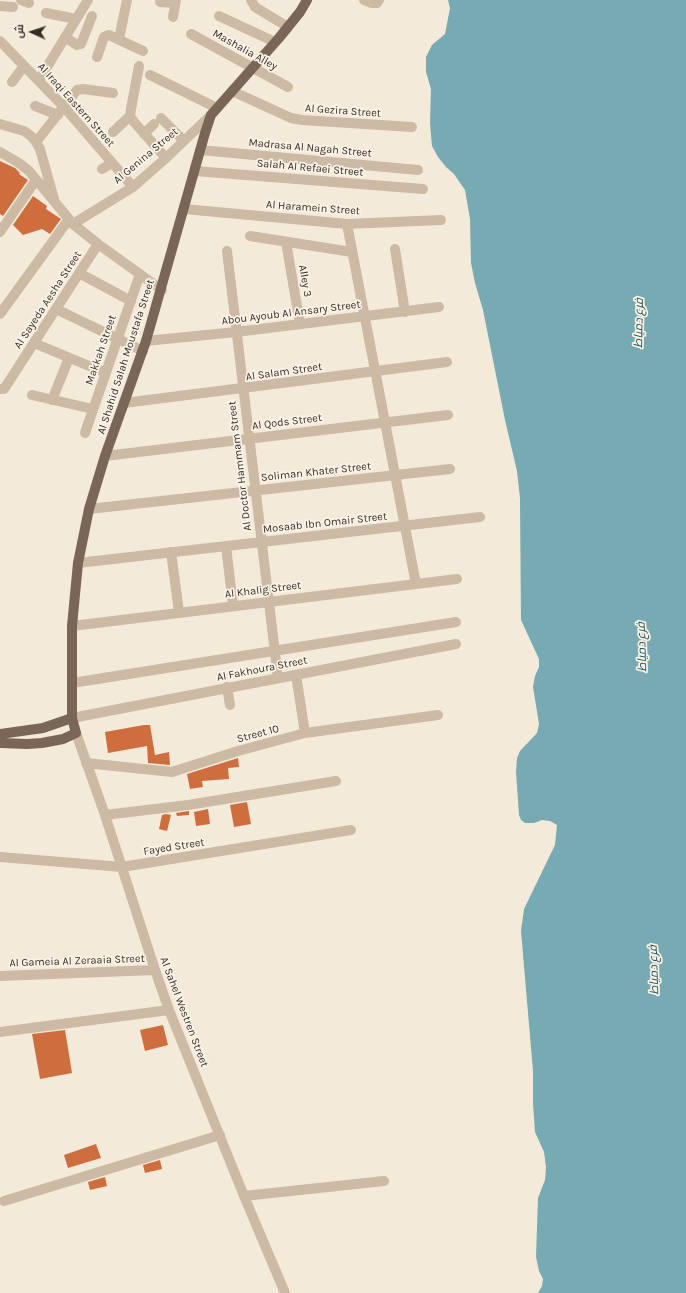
<!DOCTYPE html>
<meta charset="utf-8">
<style>
body{margin:0}
#map{position:relative;width:686px;height:1293px;overflow:hidden;background:#f3eada;font-family:Karla,Cairo,sans-serif}
canvas{display:block}
.north{position:absolute;left:12px;top:12px;width:40px;height:40px;-webkit-text-stroke:3px #fbf3e6;paint-order:stroke;rotate:273deg;font-size:11px;font-weight:700;line-height:16px;text-align:center;color:#372d27}
.north::after{content:'';display:block;margin:auto;width:14px;height:18px;background:#372d27;clip-path:polygon(50% 0,100% 100%,50% 72%,0 100%)}
</style>
<div id="map">
<canvas width="686" height="1293"></canvas>
<div class="north">ش</div>
</div>
<script>
const context = document.querySelector('canvas').getContext('2d');
context.lineJoin = 'round';
function fillPath(path, color) {
  context.fillStyle = color;
  context.fill(path, 'evenodd');
}
function toPath(rows) {
  const path = new Path2D();
  for (const r of rows) {
    path.moveTo(r[0], r[1]);
    for (let i = 2; i < r.length; i += 2) path.lineTo(r[i], r[i + 1]);
  }
  return path;
}
function stroke(path, color, width, dash) {
  context.strokeStyle = color;
  context.lineWidth = width;
  context.lineCap = dash ? 'butt' : 'round';
  context.setLineDash(dash || []);
  context.stroke(path);
}
function label(font, color, halo, rows, align = 'center') {
  context.font = font + ' Karla,Cairo,sans-serif';
  context.lineWidth = 3.5;
  context.setLineDash([]);
  context.textBaseline = 'middle';
  context.strokeStyle = halo;
  context.fillStyle = color;
  for (const [text, x, y, turn = 0] of rows) {
    context.save();
    context.translate(x, y);
    context.rotate((+turn || 0) * Math.PI / 180);
    context.textAlign = isNaN(turn) ? turn : align;
    if (halo) context.strokeText(text, 0, 0);
    context.fillText(text, 0, 0);
    context.restore();
  }
}
const water = toPath([
 [448,0,686,0,686,1293,538,1293,542,1286,543,1279,539,1271,536,1257,538,1198,545,1180,546,1167,544,1152,535,1132,533,1104,533,1071,521,931,524,909,555,845,557,825,550,821,542,820,534,823,525,823,521,820,519,815,516,772,517,758,520,751,537,733,539,724,533,687,535,676,539,667,539,659,521,620,520,498,517,471,505,420,483,310,475,283,471,263,470,219,465,190,454,174,446,167,438,157,432,146,430,123,431,89,426,72,426,57,432,45,445,34,450,8]
]);
const building = toPath([
 [0,161,15,168,20,173,19,174,28,180,3,216,0,214],
 [33,196,47,206,46,209,61,219,50,234,42,229,23,235,13,225],
 [144,725,150,725,155,755,169,752,170,765,148,763,147,746,108,753,105,732],
 [238,758,239,767,228,768,229,779,202,781,203,787,190,789,187,774],
 [247,802,251,824,234,827,230,805],
 [208,809,210,824,196,826,194,812],
 [189,811,189,815,177,816,176,813],
 [166,814,171,815,167,831,159,829,162,815],
 [163,1025,168,1045,145,1051,140,1030],
 [65,1030,72,1073,40,1079,32,1034],
 [96,1144,101,1158,68,1168,64,1155],
 [160,1160,162,1169,145,1173,143,1165],
 [105,1177,107,1186,90,1190,88,1182]
]);
const minor = toPath([
 [21,0,29,3],
 [251,0,255,7,288,27],
 [364,0,372,3,377,3,379,0],
 [160,2,175,3],
 [0,6,13,7],
 [46,13,76,19],
 [219,16,275,42],
 [173,17,176,0],
 [191,34,288,87],
 [65,37,77,45,81,44,92,16],
 [119,39,127,0],
 [0,41,64,107,133,187],
 [97,57,104,37,109,35,143,51],
 [139,66,131,109,130,116,134,122,166,158],
 [150,75,217,108],
 [39,80,88,0],
 [12,82,24,66],
 [232,91,291,118,302,120,412,127],
 [35,106,58,115],
 [161,118,184,141],
 [0,124,24,131,31,136,36,142,40,149,54,199],
 [113,132,130,116],
 [144,134,154,124],
 [36,142,77,90,83,89,113,93],
 [200,150,418,170],
 [0,152,19,163,29,171,73,224,98,244,162,290],
 [102,169,112,163],
 [195,171,423,189],
 [184,209,347,224,441,220],
 [73,224,133,187,166,158,211,115],
 [347,224,416,584],
 [0,232,36,180],
 [250,236,352,252],
 [286,242,300,324],
 [395,249,405,312],
 [227,251,278,678],
 [79,273,131,301],
 [56,309,143,351],
 [0,314,69,219],
 [146,341,236,332,439,307],
 [34,343,106,373],
 [0,389,4,389,98,244],
 [32,395,93,409],
 [52,400,69,358],
 [124,403,447,362],
 [85,433,140,274],
 [105,456,448,415],
 [89,509,450,469],
 [226,546,233,605],
 [171,552,179,612],
 [78,563,480,517],
 [72,626,457,579],
 [296,675,305,733],
 [72,683,456,622],
 [227,687,230,705],
 [72,718,456,644],
 [76,733,105,815,155,970,169,1010,244,1196,285,1293],
 [86,763,172,772,238,751,305,733,438,715],
 [105,815,188,805,336,781],
 [0,857,122,867,351,830],
 [0,976,155,970],
 [0,1032,169,1010],
 [244,1196,384,1181],
 [4,1201,220,1135]
]);
const major = toPath([
 [0,734,43,728,72,718],
 [0,743,27,744,42,743,63,739,76,733,72,718,72,626,78,563,89,509,105,456,146,341,205,133,211,115,279,38,300,12,307,0]
]);
const streetNames = [
 ["Mashalia Alley",245,50,29],
 ["Al Iraqi Eastern Street",76,105,48],
 ["Al Gezira Street",343,111,4],
 ["Madrasa Al Nagah Street",310,148,5],
 ["Al Genina Street",146,156,-40],
 ["Salah Al Refaei Street",310,168,5],
 ["Al Haramein Street",313,208,4],
 ["Alley 3",305,281,80],
 ["Al Sayeda Aesha Street",48,300,-57],
 ["Abou Ayoub Al Ansary Street",291,313,-7],
 ["Makkah Street",101,350,-71],
 ["Al Shahid Salah Moustafa Street",126,357,-72],
 ["Al Salam Street",284,372,-8],
 ["Al Qods Street",287,422,-7],
 ["Al Doctor Hammam Street",240,466,-97],
 ["Soliman Khater Street",316,472,-6],
 ["Mosaab Ibn Omair Street",325,523,-6],
 ["Al Khalig Street",263,590,-7],
 ["Al Fakhoura Street",262,669,-11],
 ["Street 10",258,734,-15],
 ["Fayed Street",174,847,-9],
 ["Al Gameia Al Zeraaia Street",77,961,-2],
 ["Al Sahel Westren Street",184,1012,69]
];
const waterNames = [
 ["فرع دمياط",639,323,-89],
 ["فرع دمياط",642,647,-92],
 ["فرع دمياط",654,970,-92]
];
fillPath(water, '#77aab2');
fillPath(building, '#ce6d3d');
stroke(minor, '#ccbaa5', 10);
stroke(major, '#7a6657', 10);
label('11px', '#372d27', '#fbf3e6', streetNames);
label('italic 12px', '#19515c', '#fbf3e6', waterNames);
</script>
